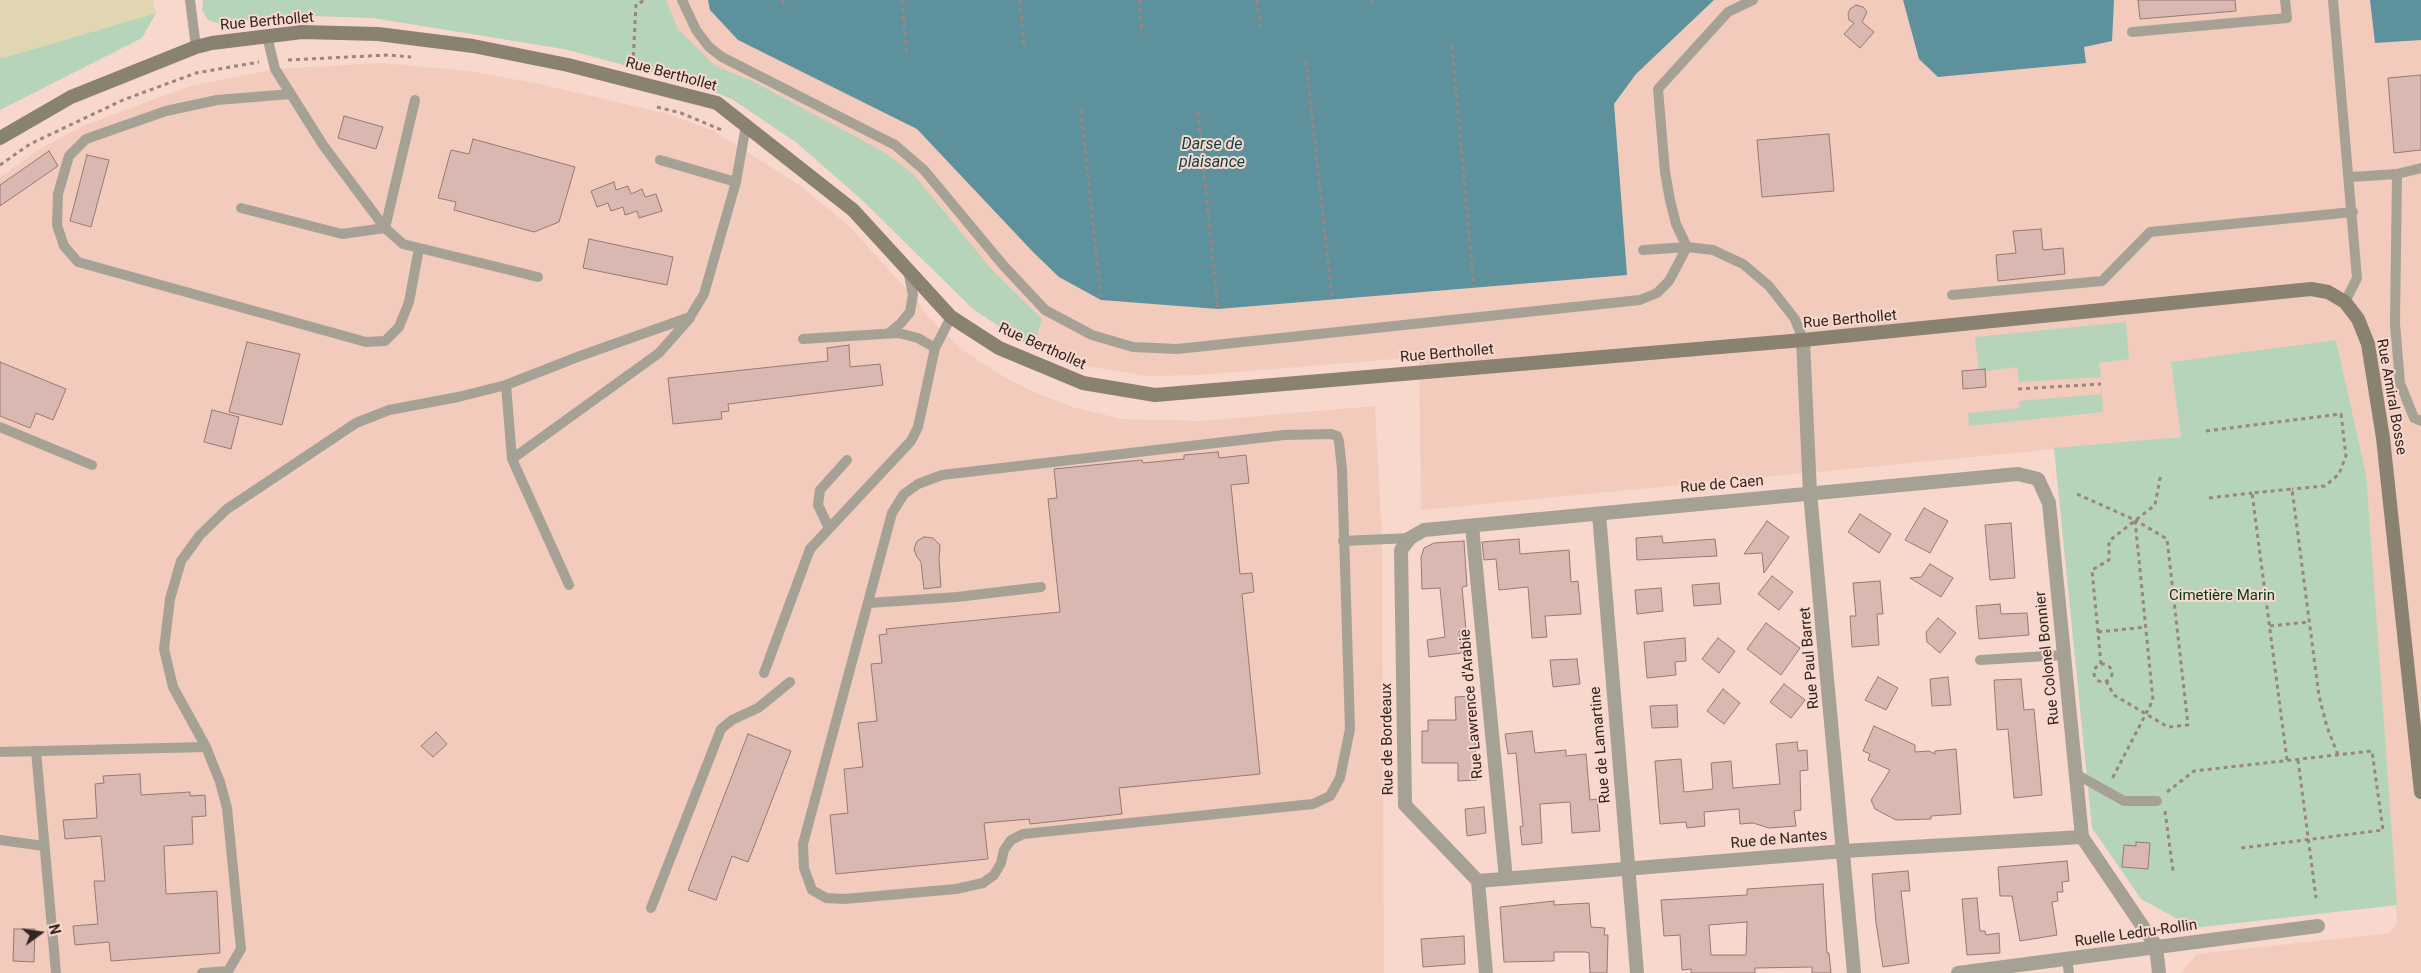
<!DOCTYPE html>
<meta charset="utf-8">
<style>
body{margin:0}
#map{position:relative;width:2421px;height:973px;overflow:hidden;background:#f8d8cd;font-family:Roboto,sans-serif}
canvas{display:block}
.north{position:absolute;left:15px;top:908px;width:50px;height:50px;-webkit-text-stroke:4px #f8d8cd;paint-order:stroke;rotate:76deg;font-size:14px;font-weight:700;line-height:20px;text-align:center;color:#312521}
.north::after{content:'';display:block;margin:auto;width:18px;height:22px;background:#312521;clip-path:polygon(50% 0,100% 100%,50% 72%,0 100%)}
</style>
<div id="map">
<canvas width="2421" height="973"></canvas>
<div class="north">N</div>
</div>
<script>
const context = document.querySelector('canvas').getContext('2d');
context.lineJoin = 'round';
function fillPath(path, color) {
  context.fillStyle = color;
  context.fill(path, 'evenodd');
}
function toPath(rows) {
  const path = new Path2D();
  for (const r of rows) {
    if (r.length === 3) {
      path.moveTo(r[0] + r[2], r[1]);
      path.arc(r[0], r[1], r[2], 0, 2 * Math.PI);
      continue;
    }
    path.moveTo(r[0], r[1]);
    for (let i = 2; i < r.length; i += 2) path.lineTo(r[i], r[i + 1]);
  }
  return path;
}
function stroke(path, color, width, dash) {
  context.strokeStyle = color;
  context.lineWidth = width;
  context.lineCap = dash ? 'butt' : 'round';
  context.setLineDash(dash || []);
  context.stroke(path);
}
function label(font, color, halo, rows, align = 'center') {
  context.font = font + ' Roboto,sans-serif';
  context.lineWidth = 4;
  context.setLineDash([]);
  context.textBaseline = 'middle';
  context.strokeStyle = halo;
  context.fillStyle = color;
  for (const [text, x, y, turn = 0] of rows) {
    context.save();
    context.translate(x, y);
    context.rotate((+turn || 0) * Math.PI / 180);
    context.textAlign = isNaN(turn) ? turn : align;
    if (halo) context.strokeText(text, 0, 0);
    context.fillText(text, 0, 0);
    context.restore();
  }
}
const built = toPath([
 [211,0,2421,0,2421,973,2181,973,2197,954,2389,933,2397,924,2366,474,2336,340,2181,437,1421,510,1419,357,1201,375,1146,376,1085,366,1032,348,973,309,861,199,797,143,732,99,696,84,564,49,373,18,286,15,220,24],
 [380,63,470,71,540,84,668,114,714,131,802,187,849,226,920,304,926,315,964,351,1006,378,1038,394,1073,407,1122,419,1200,421,1375,406,1382,540,1384,973,0,973,0,177,43,147,85,125,190,86,275,69]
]);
const green = toPath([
 [203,0,666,0,678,29,714,65,752,81,851,134,887,154,914,175,993,271,1042,319,1037,335,1032,348,973,309,861,199,797,143,732,99,696,84,564,49,373,18,286,15,220,24,208,20,202,10],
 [156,13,142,38,0,110,0,56,2,58],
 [2126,322,2129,359,2099,363,2101,377,2019,382,2017,367,1979,372,1975,337],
 [2336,340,2366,474,2397,905,2194,928,2141,899,2092,828,2054,448,2181,437,2171,362],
 [2102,394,2103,412,1969,426,1968,413,2019,408,2019,401]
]);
const sand = toPath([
 [0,0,153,0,156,13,2,58,0,56]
]);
const water = toPath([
 [708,0,1714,0,1636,74,1614,104,1627,275,1218,309,1101,300,1059,277,1033,252,917,129,738,40,710,10],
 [1903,0,2114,0,2112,41,2084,47,2086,63,1938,77,1919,59],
 [2370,0,2421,0,2421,40,2375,43]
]);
const building = toPath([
 [2138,0,2235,0,2236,11,2140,19,2138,0],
 [1856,5,1863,7,1867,12,1862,22,1874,32,1860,48,1844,34,1854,23,1849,20,1848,14,1850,9,1856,5],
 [2421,75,2421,150,2394,153,2388,78,2421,75],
 [344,116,383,127,376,149,338,138,344,116],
 [1829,134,1834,191,1762,197,1757,140,1829,134],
 [473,139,575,167,559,222,534,232,454,210,456,202,438,198,451,150,469,154,473,139],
 [49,151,58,166,0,206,0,185,49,151],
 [87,155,109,160,91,227,70,221,87,155],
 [614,182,616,190,628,186,631,194,642,189,645,197,656,194,662,211,639,218,637,211,625,215,623,207,611,211,608,203,597,207,591,191,614,182],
 [2041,229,2043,250,2063,248,2065,274,1998,281,1996,255,2016,253,2013,231,2041,229],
 [589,239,673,257,667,285,583,268,589,239],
 [247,342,300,354,282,425,229,412,247,342],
 [849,345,850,367,880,364,883,385,728,404,729,411,721,412,722,419,673,424,668,378,828,361,827,348,849,345],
 [0,362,66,389,53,420,36,413,30,428,0,416,0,362],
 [1985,369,1986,387,1963,389,1962,371,1985,369],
 [212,410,239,417,231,449,204,442,212,410],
 [1218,452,1219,458,1246,455,1249,483,1231,485,1240,574,1252,573,1254,592,1242,594,1260,774,1119,788,1122,814,1030,824,1029,819,984,823,988,859,836,874,830,815,848,813,844,769,863,767,858,723,877,721,871,664,882,663,879,635,887,634,886,629,1060,612,1048,499,1057,498,1054,469,1142,460,1143,463,1184,459,1184,455,1218,452],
 [1924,508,1948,521,1930,553,1905,540,1924,508],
 [1860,514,1891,534,1879,553,1848,532,1860,514],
 [1767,521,1789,537,1764,573,1762,553,1744,554,1767,521],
 [2011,523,2015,578,1990,580,1985,525,2011,523],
 [1662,536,1663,543,1715,539,1717,556,1637,560,1636,538,1662,536],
 [924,537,933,538,940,545,939,559,941,587,924,589,921,562,917,557,914,549,917,541,924,537],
 [1519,539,1520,554,1569,550,1571,582,1578,581,1581,614,1545,616,1547,637,1532,638,1528,587,1499,590,1496,559,1484,560,1482,542,1519,539],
 [1464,541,1467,586,1462,587,1466,630,1459,631,1462,653,1429,657,1427,640,1445,637,1440,588,1422,589,1421,557,1424,548,1434,543,1464,541],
 [1930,564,1953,578,1941,597,1910,578,1921,577,1930,564],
 [1772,576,1793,592,1779,610,1758,594,1772,576],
 [1880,581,1883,614,1877,614,1879,645,1852,647,1850,616,1856,616,1853,583,1880,581],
 [1719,583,1721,604,1694,606,1692,585,1719,583],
 [1661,588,1663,611,1637,614,1635,590,1661,588],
 [2000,604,2001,614,2027,613,2029,635,1979,639,1976,606,2000,604],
 [1938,618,1956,633,1940,653,1927,642,1926,632,1938,618],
 [1766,623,1800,648,1781,675,1747,649,1766,623],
 [1685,638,1686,661,1675,662,1676,675,1647,678,1644,642,1685,638],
 [1718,638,1735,651,1719,673,1702,659,1718,638],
 [1577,659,1580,684,1553,687,1550,660,1577,659],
 [1878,677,1898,688,1886,710,1865,700,1878,677],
 [1948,677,1951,705,1932,706,1930,679,1948,677],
 [2021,679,2024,710,2034,709,2042,795,2014,798,2008,729,1997,730,1994,680,2021,679],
 [1784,684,1805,700,1791,718,1770,702,1784,684],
 [1723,689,1740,703,1724,724,1707,711,1723,689],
 [1473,696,1477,780,1458,781,1458,763,1422,763,1422,731,1428,731,1428,720,1456,720,1455,697,1473,696],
 [1677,705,1678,727,1652,728,1650,706,1677,705],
 [1874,726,1915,745,1915,752,1929,751,1935,754,1935,751,1956,749,1961,814,1931,816,1931,819,1896,820,1875,809,1871,800,1890,770,1868,760,1870,754,1863,751,1874,726],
 [1532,731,1535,753,1566,750,1566,756,1586,754,1590,800,1597,799,1600,831,1572,833,1570,802,1540,804,1542,843,1522,845,1520,827,1523,826,1516,753,1508,754,1505,734,1532,731],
 [436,732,447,744,433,757,421,746,436,732],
 [748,734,791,751,748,862,732,856,716,900,688,890,748,734],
 [1797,742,1798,751,1807,750,1808,770,1800,771,1801,810,1794,811,1796,826,1769,828,1753,823,1740,824,1739,809,1704,812,1705,826,1687,828,1686,822,1660,824,1655,761,1681,759,1684,792,1713,789,1711,763,1731,761,1733,788,1780,784,1776,744,1797,742],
 [140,774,141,795,190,792,190,796,205,795,206,816,192,817,193,844,164,846,166,894,217,891,220,953,111,961,109,942,75,945,73,926,98,924,94,881,105,881,101,836,65,839,63,820,97,818,95,784,104,783,103,776,140,774],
 [1484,807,1486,833,1467,836,1465,809,1484,807],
 [2136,842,2150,843,2148,869,2122,867,2124,845,2136,846,2136,842],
 [2067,861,2069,881,2062,882,2063,892,2057,892,2058,901,2052,902,2057,935,2020,941,2012,896,2000,896,1998,867,2067,861],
 [1908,871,1910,891,1901,891,1909,963,1883,967,1876,923,1872,874,1908,871],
 [1823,884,1827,953,1829,953,1831,973,1812,973,1812,967,1755,968,1755,973,1691,973,1691,969,1682,970,1680,935,1664,936,1661,900,1747,895,1747,889,1823,884],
 [1747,922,1746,955,1711,955,1709,925,1747,922],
 [1977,898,1980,931,1985,931,1986,935,1999,933,2000,953,1967,955,1962,899,1977,898],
 [1554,901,1554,905,1589,903,1591,927,1605,928,1604,935,1608,935,1607,973,1590,973,1589,953,1586,952,1554,952,1554,961,1504,962,1500,907,1554,901],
 [14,929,35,929,34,962,13,961,14,929],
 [1464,936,1465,964,1423,967,1421,939,1464,936]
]);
const path = toPath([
 [783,0,783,6],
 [902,0,907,57],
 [1020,0,1024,45],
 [1139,0,1142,33],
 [1257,0,1260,26],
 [1372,0,1372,2],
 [1452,46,1474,287],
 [288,60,388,55,411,57],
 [1306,61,1332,299],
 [633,64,636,4,646,0],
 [657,107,681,113,724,131],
 [1081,110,1101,300],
 [1198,112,1218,309],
 [0,165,30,144,123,100,196,73,259,62],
 [2018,389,2101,384],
 [2206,431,2341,414,2346,456,2339,474,2325,486,2292,489],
 [2077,494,2135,520,2153,700,2112,779],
 [2209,498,2252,493],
 [2270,626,2308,622],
 [2098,632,2146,627],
 [2103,673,9],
 [2101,664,2092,570,2109,560,2109,541,2155,505,2161,473],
 [2106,681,2114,695,2168,727,2188,725,2167,539,2135,520],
 [2287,760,2252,493,2292,489,2319,696,2327,727,2338,755],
 [2298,760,2316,898],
 [2167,792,2194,771,2372,751,2383,830,2241,848],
 [2165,811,2173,871]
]);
const service = toPath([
 [190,0,196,47],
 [682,0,696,30,709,47,722,57,895,145,924,170,1003,265,1045,310,1092,335,1133,347,1177,349,1640,300,1657,293,1669,281,1687,247],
 [2333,0,2357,278,2345,302],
 [2132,32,2287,18,2285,0],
 [267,36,275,69,323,145,385,228,403,244,538,277],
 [291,94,217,100,166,111,86,139,69,156,58,194,57,225,64,246,78,262,366,342,385,341,399,327,409,302,419,248],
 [660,160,736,182],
 [2397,174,2395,324,2400,383,2414,418,2421,421],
 [2350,177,2397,174,2421,168],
 [241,208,342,234,385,228,415,100],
 [1687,247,1676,224,1670,200,1665,172,1658,89,1728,12,1753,0],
 [1643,250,1687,247,1713,250,1743,264,1769,286,1795,319,1803,340],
 [1952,295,2102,281,2150,232,2353,212],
 [889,333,901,323,910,312,913,295,908,270],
 [803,339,898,333,918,338,935,348],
 [506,385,512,459,569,585],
 [0,427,92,465],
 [1331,434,1337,436,1339,441,1342,469,1350,729,1340,778,1330,796,1313,804,1023,834,1011,840,1004,850,1001,863,994,875,983,883,956,889,844,899,826,898,812,890,804,868,803,844,892,513,904,494,918,484,942,475,1284,435,1331,434],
 [512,459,659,353,690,318],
 [829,528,818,505,820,490,847,460],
 [1343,541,1410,538],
 [869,603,957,597,1041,587],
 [1980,660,2064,655],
 [764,673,810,549,911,441,918,427,935,348,951,317],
 [36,751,56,973],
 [0,752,206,747],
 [2076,774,2124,801,2157,801],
 [0,840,44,846],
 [651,908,721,729,732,720,758,708,790,682],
 [2067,960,2069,973],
 [202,973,228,971,241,949,227,808,220,782,206,747,173,687,164,649,170,599,181,561,200,535,227,509,356,423,389,410,458,397,506,385,580,356,690,317,704,294,736,182,746,125]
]);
const minor = toPath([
 [1803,340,1810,493,1854,973],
 [1599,514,1637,973],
 [1472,526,1506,879],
 [1478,881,1844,851,2082,837],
 [1958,973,2318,926]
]);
const tertiary = toPath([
 [1486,973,1478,881,1405,805,1401,550,1410,538,1424,530,2018,474,2038,479,2049,503,2082,837,2156,946,2159,973]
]);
const secondary = toPath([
 [0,138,71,97,196,47,212,43,302,32,378,34,473,46,568,65,717,103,853,210,951,317,999,348,1083,383,1155,395,1803,340,2311,289,2328,292,2345,302,2358,319,2368,344,2383,438,2421,792]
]);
const streetNames = [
 ["Rue Berthollet",267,22,-5],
 ["Rue Berthollet",671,75,15],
 ["Rue Berthollet",1850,320,-5],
 ["Rue Berthollet",1042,347,24],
 ["Rue Berthollet",1447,354,-5],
 ["Rue Amiral Bosse",2391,397,80],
 ["Rue de Caen",1722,485,-5],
 ["Rue Paul Barret",1810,658,-95],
 ["Rue Colonel Bonnier",2048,658,-96],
 ["Rue Lawrence d'Arabie",1472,704,-95],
 ["Rue de Bordeaux",1388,739,-91],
 ["Rue de Lamartine",1601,745,-95],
 ["Rue de Nantes",1779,840,-5],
 ["Ruelle Ledru-Rollin",2136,934,-8]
];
const parkNames = [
 ["Cimetière Marin",2222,596]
];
const waterNames = [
 ["Darse de",1212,145],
 ["plaisance",1212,163]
];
fillPath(built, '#f2cbbd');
fillPath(green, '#b6d4b9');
fillPath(sand, '#e0d7b2');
fillPath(water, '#5d929d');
fillPath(building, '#d9b8b2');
stroke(building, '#977974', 1);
stroke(path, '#9b857d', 3, [4, 4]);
stroke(service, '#a6a195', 10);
stroke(minor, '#a6a195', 14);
stroke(tertiary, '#a6a195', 14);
stroke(secondary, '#898271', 14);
label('15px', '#312521', '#f8d8cd', streetNames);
label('15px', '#003c15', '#f8d8cd', parkNames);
label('italic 16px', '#0b3e47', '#f8d8cd', waterNames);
</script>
